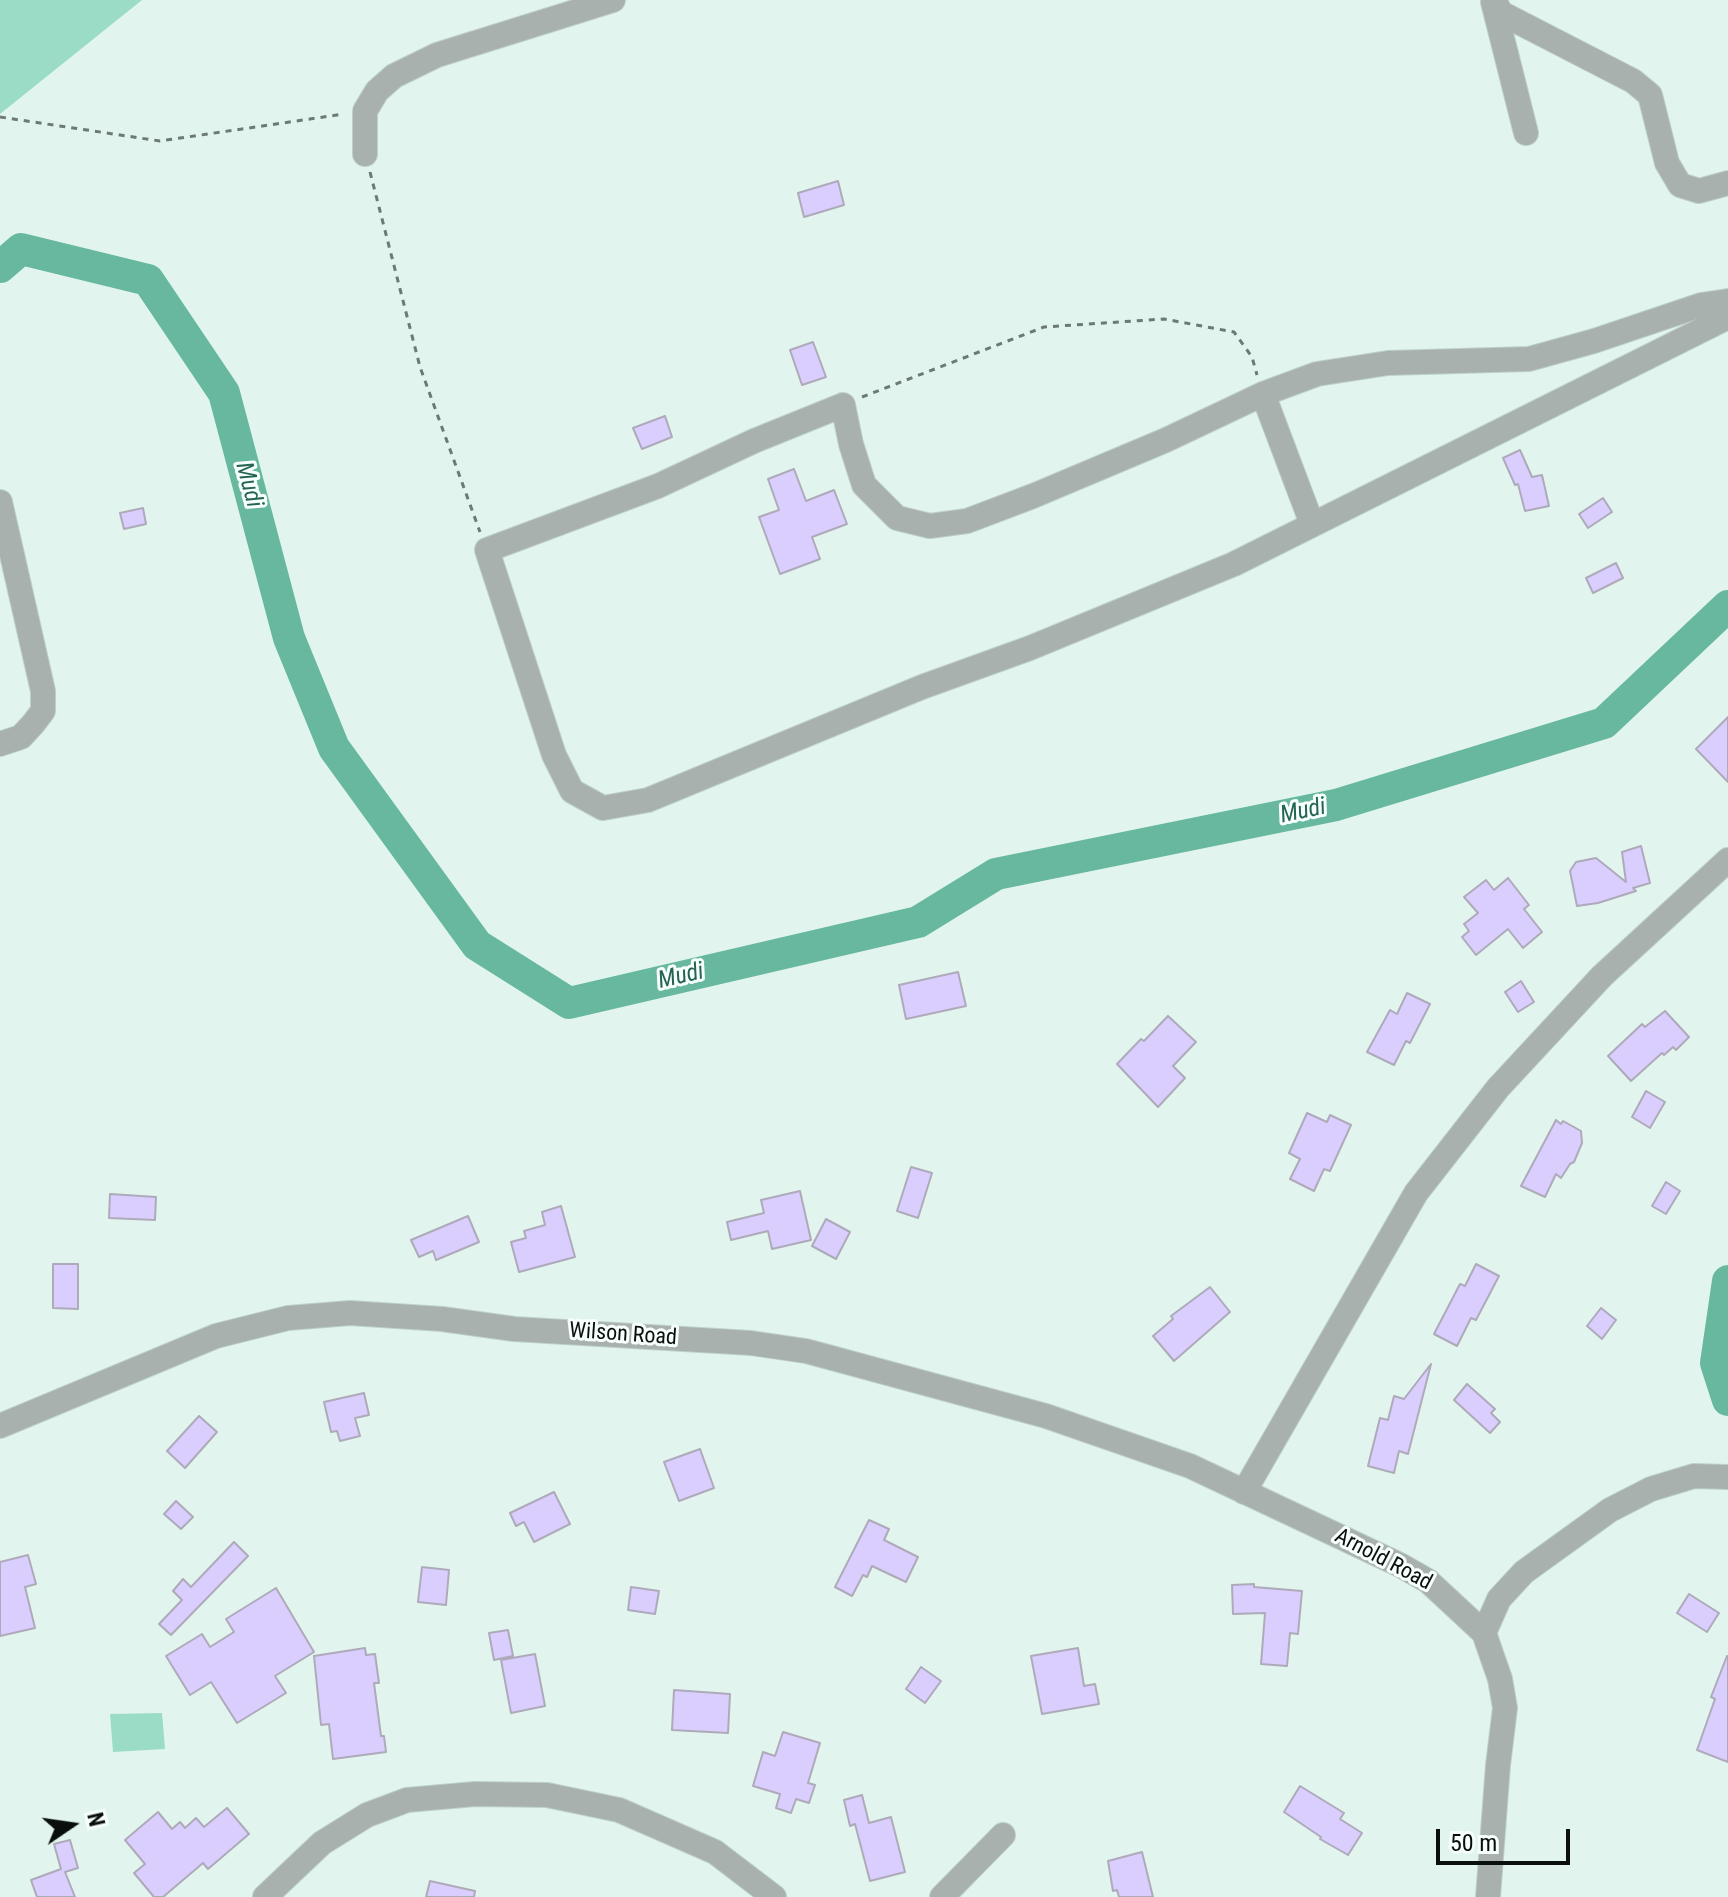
<!DOCTYPE html>
<style>
body{margin:0}
#map{position:relative;width:1728px;height:1897px;overflow:hidden;background:#e1f5ee;font-family:"Roboto Condensed",sans-serif}
canvas{display:block}
.north{position:absolute;left:32px;top:1785px;width:80px;height:80px;-webkit-text-stroke:6px #f7fffc;paint-order:stroke;rotate:77deg;font-size:22px;font-weight:700;line-height:32px;text-align:center;color:#080f0d}
.north::after{content:'';display:block;margin:auto;width:28px;height:36px;background:#080f0d;clip-path:polygon(50% 0,100% 100%,50% 72%,0 100%)}
.scale{position:absolute;left:1436px;top:1829px;width:134px;height:36px;box-sizing:border-box;border:4px solid #080f0d;border-top:0;padding-left:10px;font-size:24px;line-height:28px;white-space:nowrap;color:#080f0d;-webkit-text-stroke:6px #f7fffc;paint-order:stroke}
</style>
<div id="map">
<canvas width="1728" height="1897"></canvas>
<div class="north">N</div>
<div class="scale">50 m</div>
</div>
<script>
const context = document.querySelector('canvas').getContext('2d');
context.lineJoin = 'round';
function fillPath(path, color) {
  context.fillStyle = color;
  context.fill(path, 'evenodd');
}
function toPath(rows) {
  const path = new Path2D();
  for (const r of rows) {
    path.moveTo(r[0], r[1]);
    for (let i = 2; i < r.length; i += 2) path.lineTo(r[i], r[i + 1]);
  }
  return path;
}
function stroke(path, color, width, dash) {
  context.strokeStyle = color;
  context.lineWidth = width;
  context.lineCap = dash ? 'butt' : 'round';
  context.setLineDash(dash || []);
  context.stroke(path);
}
function label(font, color, halo, rows, align = 'center') {
  context.font = font + ' "Roboto Condensed",sans-serif';
  context.lineWidth = 6;
  context.setLineDash([]);
  context.textBaseline = 'middle';
  context.strokeStyle = halo;
  context.fillStyle = color;
  for (const [text, x, y, turn = 0] of rows) {
    context.save();
    context.translate(x, y);
    context.rotate((+turn || 0) * Math.PI / 180);
    context.textAlign = isNaN(turn) ? turn : align;
    if (halo) context.strokeText(text, 0, 0);
    context.fillText(text, 0, 0);
    context.restore();
  }
}
const green = toPath([
 [0,0,142,0,0,114],
 [162,1713,165,1749,113,1752,110,1714]
]);
const river = toPath([
 [0,267,21,249,148,280,224,393,289,638,334,748,477,945,569,1003,918,922,996,874,1336,805,1604,723,1728,606],
 [1728,1281,1716,1363,1728,1400]
]);
const building = toPath([
 [838,181,844,205,804,217,798,193,838,181],
 [813,342,826,377,802,385,790,350,813,342],
 [665,416,672,437,642,449,633,428,665,416],
 [1520,450,1532,477,1542,475,1549,506,1525,511,1518,484,1515,485,1503,458,1520,450],
 [794,469,806,501,834,490,847,524,812,537,820,559,780,574,759,517,779,510,768,479,794,469],
 [1603,498,1612,512,1588,528,1579,514,1603,498],
 [143,508,146,524,124,529,120,513,143,508],
 [1616,563,1623,578,1593,593,1586,578,1616,563],
 [1728,717,1728,782,1696,749,1728,717],
 [1641,846,1650,883,1633,888,1636,891,1598,903,1577,906,1570,871,1576,862,1596,858,1626,882,1622,852,1641,846],
 [1508,878,1529,905,1524,909,1542,932,1523,948,1508,929,1476,955,1462,937,1469,931,1464,924,1478,913,1464,897,1486,880,1494,890,1508,878],
 [958,972,966,1006,906,1019,899,985,958,972],
 [1521,981,1534,1002,1518,1012,1505,992,1521,981],
 [1407,993,1430,1004,1410,1043,1406,1041,1394,1065,1367,1052,1390,1010,1397,1014,1407,993],
 [1665,1011,1689,1037,1676,1050,1673,1047,1664,1055,1662,1053,1631,1081,1608,1056,1642,1024,1645,1027,1665,1011],
 [1168,1016,1196,1042,1173,1066,1185,1078,1158,1107,1117,1064,1141,1039,1144,1041,1168,1016],
 [1646,1091,1665,1102,1650,1128,1632,1117,1646,1091],
 [1307,1113,1327,1122,1330,1115,1351,1125,1330,1171,1324,1169,1314,1191,1290,1179,1300,1159,1289,1153,1307,1113],
 [1556,1120,1561,1124,1563,1121,1581,1131,1582,1143,1574,1162,1570,1164,1561,1178,1556,1174,1545,1197,1521,1186,1556,1120],
 [911,1167,932,1173,918,1218,897,1211,911,1167],
 [1666,1182,1680,1191,1666,1214,1652,1206,1666,1182],
 [800,1191,811,1240,772,1249,768,1231,731,1240,727,1222,764,1213,761,1200,800,1191],
 [110,1194,156,1197,155,1220,109,1218,110,1194],
 [561,1206,575,1257,519,1272,511,1242,526,1238,524,1231,545,1225,542,1212,561,1206],
 [468,1216,479,1242,436,1260,433,1251,419,1257,411,1240,468,1216],
 [826,1219,850,1232,836,1259,812,1246,826,1219],
 [53,1264,78,1264,78,1309,53,1308,53,1264],
 [1476,1264,1499,1276,1476,1320,1471,1318,1457,1346,1434,1334,1460,1284,1465,1286,1476,1264],
 [1210,1287,1230,1312,1174,1361,1153,1336,1173,1319,1171,1316,1210,1287],
 [1601,1308,1616,1320,1602,1339,1587,1326,1601,1308],
 [1431,1364,1408,1454,1399,1451,1394,1473,1368,1466,1380,1418,1388,1420,1394,1396,1404,1399,1431,1364],
 [1467,1384,1495,1409,1491,1413,1500,1422,1490,1433,1454,1400,1467,1384],
 [364,1393,369,1415,355,1418,360,1436,340,1441,337,1431,331,1432,324,1402,364,1393],
 [199,1416,217,1432,185,1468,167,1451,199,1416],
 [700,1449,714,1488,679,1501,664,1462,700,1449],
 [554,1492,570,1524,534,1542,524,1522,516,1526,510,1513,554,1492],
 [176,1501,193,1517,181,1529,164,1514,176,1501],
 [869,1520,889,1529,884,1540,918,1557,906,1582,872,1566,867,1577,863,1575,852,1596,835,1587,869,1520],
 [234,1542,248,1556,171,1635,159,1624,182,1600,173,1591,183,1579,191,1587,234,1542],
 [28,1555,36,1584,25,1587,35,1628,0,1636,0,1562,28,1555],
 [422,1567,449,1570,446,1605,418,1602,422,1567],
 [1254,1584,1254,1587,1302,1591,1298,1634,1290,1633,1287,1666,1261,1664,1265,1613,1233,1614,1232,1585,1254,1584],
 [631,1587,659,1591,655,1614,628,1610,631,1587],
 [276,1588,314,1652,275,1676,286,1693,237,1723,211,1682,190,1695,166,1656,202,1634,210,1647,234,1632,226,1619,276,1588],
 [1689,1594,1719,1613,1707,1632,1677,1613,1689,1594],
 [508,1630,513,1656,494,1660,489,1633,508,1630],
 [365,1648,366,1655,375,1654,379,1683,374,1683,381,1736,384,1736,386,1752,333,1759,329,1724,321,1725,314,1656,365,1648],
 [1078,1648,1084,1686,1095,1684,1099,1704,1042,1714,1031,1656,1078,1648],
 [535,1654,545,1706,511,1713,501,1660,535,1654],
 [1727,1656,1728,1657,1728,1762,1697,1750,1715,1699,1711,1697,1727,1656],
 [921,1667,941,1681,925,1703,906,1689,921,1667],
 [674,1690,730,1694,728,1733,672,1730,674,1690],
 [783,1732,820,1743,808,1783,815,1785,809,1803,796,1799,791,1813,776,1808,780,1794,753,1786,763,1752,775,1756,783,1732],
 [1300,1786,1344,1813,1340,1819,1362,1833,1348,1855,1320,1839,1321,1837,1284,1812,1300,1786],
 [862,1795,869,1823,891,1817,905,1872,870,1881,855,1824,850,1826,844,1800,862,1795],
 [227,1808,249,1834,208,1869,203,1863,163,1897,154,1897,134,1873,145,1864,125,1840,158,1812,172,1829,180,1822,185,1828,196,1818,204,1827,227,1808],
 [70,1840,78,1868,65,1872,75,1897,37,1897,31,1880,61,1869,54,1844,70,1840],
 [1142,1852,1153,1897,1119,1897,1117,1890,1113,1891,1108,1861,1142,1852],
 [430,1881,475,1891,474,1897,426,1897,430,1881]
]);
const path = toPath([
 [0,117,160,141,344,114],
 [370,172,420,367,480,532],
 [862,397,1044,327,1164,319,1234,332,1252,357,1257,375]
]);
const minor = toPath([
 [1494,0,1501,13,1633,81,1650,95,1667,163,1680,185,1699,191,1728,183],
 [1493,2,1526,133],
 [365,154,365,111,377,91,394,76,437,55,613,0],
 [1728,301,1701,305,1594,341,1529,359,1388,363,1317,374,1263,394,1166,440,1033,496,967,521,930,526,897,518,864,485,851,444,843,405,754,441,658,486,487,550,554,755,572,791,603,808,648,800,922,687,1030,648,1234,564,1728,317],
 [1263,394,1312,524],
 [0,502,43,691,43,711,33,724,21,737,0,744],
 [0,1426,216,1336,288,1318,350,1313,442,1319,514,1329,751,1343,806,1351,1046,1416,1190,1466,1400,1565,1428,1581,1484,1633,1500,1679,1505,1708,1498,1765,1488,1897],
 [1244,1492,1416,1193,1498,1088,1602,976,1728,860],
 [1484,1633,1499,1599,1524,1572,1610,1510,1651,1489,1694,1476,1728,1477],
 [265,1897,322,1843,367,1815,407,1800,475,1794,547,1795,619,1810,715,1852,774,1897],
 [942,1897,1003,1835]
]);
const streetNames = [
 ["Wilson Road",623,1335,4],
 ["Arnold Road",1383,1560,28]
];
const waterNames = [
 ["Mudi",248,485,75],
 ["Mudi",1303,812,-12],
 ["Mudi",681,977,-13]
];
fillPath(green, '#9bdcc7');
stroke(river, '#68b79f', 32);
fillPath(building, '#daceff');
stroke(building, '#aeaaba', 2);
stroke(minor, '#bed0ca', 26);
stroke(path, '#6c7975', 3, [6, 6]);
stroke(minor, '#a8b1ad', 24);
label('22px', '#080f0d', '#f7fffc', streetNames);
label('italic 24px', '#256352', '#f7fffc', waterNames);
</script>
